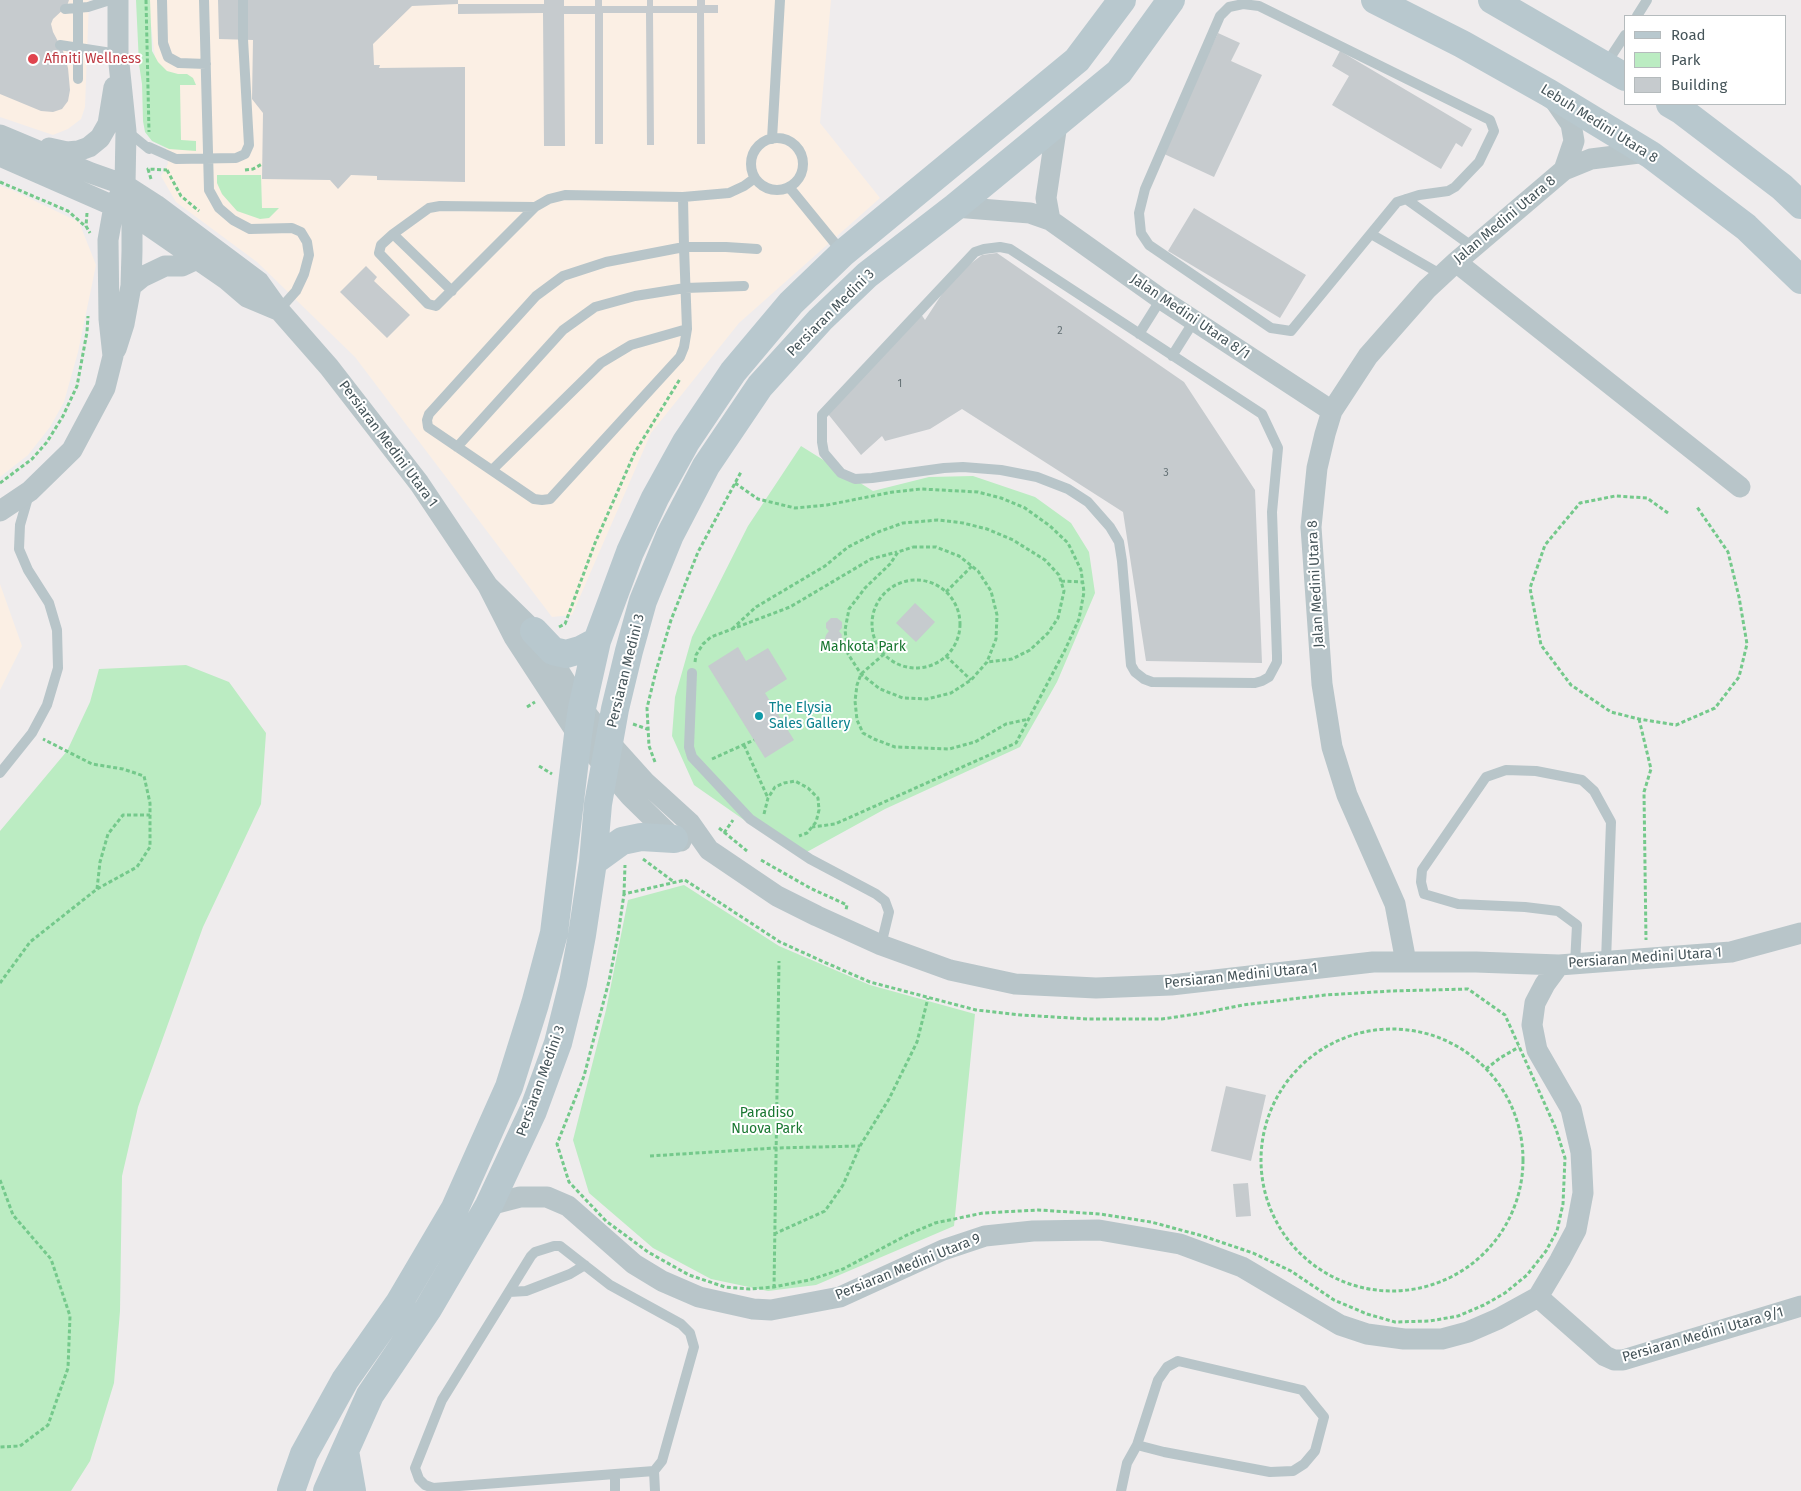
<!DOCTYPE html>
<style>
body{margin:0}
#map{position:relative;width:1801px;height:1491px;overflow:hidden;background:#efeced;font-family:"Fira Sans",sans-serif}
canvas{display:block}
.legend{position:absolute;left:1624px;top:15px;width:162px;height:90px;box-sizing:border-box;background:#fff;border:1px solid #b5bbbd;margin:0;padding:6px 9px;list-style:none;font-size:15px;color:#455459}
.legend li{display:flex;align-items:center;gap:10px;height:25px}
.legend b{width:25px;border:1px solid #b5bbbd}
</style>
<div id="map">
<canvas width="1801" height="1491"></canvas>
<ul class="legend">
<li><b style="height:6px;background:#b8c8ce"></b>Road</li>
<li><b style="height:14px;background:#bbecc2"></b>Park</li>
<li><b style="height:14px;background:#c6cbce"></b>Building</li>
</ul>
</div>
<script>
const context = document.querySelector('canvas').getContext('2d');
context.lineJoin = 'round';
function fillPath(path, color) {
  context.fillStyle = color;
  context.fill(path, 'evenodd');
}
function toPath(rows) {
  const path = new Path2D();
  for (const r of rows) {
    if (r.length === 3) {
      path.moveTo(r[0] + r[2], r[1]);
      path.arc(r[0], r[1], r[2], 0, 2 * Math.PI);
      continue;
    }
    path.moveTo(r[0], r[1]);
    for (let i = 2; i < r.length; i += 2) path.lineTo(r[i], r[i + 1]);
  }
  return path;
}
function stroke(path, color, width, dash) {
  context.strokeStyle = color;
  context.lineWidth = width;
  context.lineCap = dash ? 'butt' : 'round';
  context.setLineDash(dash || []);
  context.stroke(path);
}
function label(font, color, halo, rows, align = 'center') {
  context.font = font + ' "Fira Sans",sans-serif';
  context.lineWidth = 4;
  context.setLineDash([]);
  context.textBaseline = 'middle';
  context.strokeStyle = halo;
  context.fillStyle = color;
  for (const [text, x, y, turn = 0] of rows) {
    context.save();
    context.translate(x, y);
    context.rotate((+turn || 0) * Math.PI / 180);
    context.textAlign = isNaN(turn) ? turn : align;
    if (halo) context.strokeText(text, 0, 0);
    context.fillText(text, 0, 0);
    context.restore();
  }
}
const commercial = toPath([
 [0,0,89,0,85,107,81,119,68,129,53,135,0,117],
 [148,0,831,0,820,123,880,198,739,323,651,433,572,615,552,617,355,357,257,262,176,202,161,176,168,164],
 [0,186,12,190,79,222,96,265,78,352,64,402,50,427,28,455,0,477],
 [0,584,22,646,0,690]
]);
const green = toPath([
 [136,0,150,0,152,51,158,62,167,71,178,74,187,74,193,78,196,85,180,85,181,140,196,141,196,151,169,149,152,141,145,132,143,121,142,84,139,64],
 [217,175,261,175,262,208,279,208,269,218,260,219,237,211,222,194,217,183],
 [801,446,873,491,929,477,973,476,1035,497,1071,523,1089,552,1095,593,1057,682,1020,747,885,809,805,853,747,822,694,785,672,736,675,697,692,637,748,526],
 [186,665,229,682,266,733,261,804,203,927,138,1107,122,1176,120,1311,114,1383,90,1461,71,1491,0,1491,0,831,67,751,90,702,99,669],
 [684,885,779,946,870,985,975,1014,954,1226,816,1285,768,1291,711,1279,653,1248,589,1193,573,1140,606,1010,628,900]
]);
const building = toPath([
 [0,0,69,0,67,6,53,19,51,24,53,32,63,51,68,68,70,90,68,101,62,109,53,112,41,111,0,94],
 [218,0,458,0,458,4,412,6,373,44,374,65,380,65,379,68,465,67,465,182,377,180,377,176,351,175,338,189,330,180,262,179,263,113,252,99,253,40,219,39],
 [544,0,564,0,564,6,595,6,595,0,602,0,602,6,647,6,647,0,653,0,653,6,697,6,697,0,705,0,705,5,718,5,718,13,704,13,705,144,697,144,697,13,653,13,654,145,647,145,646,13,603,13,603,144,595,144,595,14,564,14,565,146,544,146,543,13,458,14,458,4,544,4],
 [1218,33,1240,43,1231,61,1262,75,1214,177,1162,153],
 [1340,51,1472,129,1462,147,1456,143,1441,169,1332,105,1349,76,1332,66],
 [1194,208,1306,275,1280,318,1168,251],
 [997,253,1184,382,1255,490,1262,663,1146,661,1123,512,962,409,930,429,885,441,882,436,861,455,828,414,921,314,925,320,953,277,982,255],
 [366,266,377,277,374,281,410,315,387,338,340,292],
 [915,603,935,622,916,642,896,623],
 [831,618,837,618,842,622,842,628,839,631,842,635,841,640,836,645,830,645,825,639,826,635,829,631,826,628,826,623],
 [738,647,746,661,768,648,787,679,765,693,794,740,765,758,708,666],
 [1226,1086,1266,1095,1251,1161,1211,1151],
 [1248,1183,1251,1216,1236,1217,1233,1184]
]);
const path = toPath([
 [146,0,149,132],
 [167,170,181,196,199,211],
 [245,170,253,169,262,164],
 [151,179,148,169,167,170],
 [0,182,68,211,85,226],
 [87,213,86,226,90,233],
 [0,483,32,459,47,442,63,416,77,386,87,332,88,316],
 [735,483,758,499,795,508,827,505,893,492,921,489,978,492,1001,498,1025,508,1050,526,1068,543,1081,570,1084,592,1079,619,1065,650,1016,743,835,824,812,827],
 [1668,513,1647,498,1615,496,1580,503,1545,545,1530,588,1541,645,1571,685,1611,712,1639,719,1676,725,1715,708,1739,677,1747,644,1739,597,1728,552,1697,507],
 [913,547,936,547,959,556,978,571,991,591,997,615,996,639,987,662,971,680,951,693,927,699,903,698,880,689,861,674,848,654,845,630,849,609,865,588,890,564,898,552,913,547],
 [916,624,44],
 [1061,581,1083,582],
 [946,592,972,566],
 [559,627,565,624,595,543,635,452,680,379],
 [732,629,756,607,825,566,848,547,878,532,903,523,938,520,963,523,987,529,1013,540,1045,560,1059,575,1064,591,1058,618,1048,633,1030,650,1012,659,987,662],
 [884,654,861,674,857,685,855,701,857,720,863,733,874,739,895,747,949,749,975,742,1006,724,1029,719],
 [946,656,971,680],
 [695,662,696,655,703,644,711,637,790,607,871,559,897,552],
 [527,707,535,702],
 [1639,719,1651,769,1644,792,1646,940],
 [633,724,647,729],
 [744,745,768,798],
 [712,759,754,740],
 [655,762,649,746,647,708,656,671,671,620,698,552,741,472],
 [539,766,552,774],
 [764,814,768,798,775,787,784,783,795,781,808,788,818,798,819,810,816,822,807,833,799,836],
 [719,828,747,851],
 [724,833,733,820],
 [643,859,674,882],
 [761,860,810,888,847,905,846,910],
 [685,880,780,942,824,962,870,982,976,1010,1021,1015,1088,1019,1162,1019,1203,1013,1243,1005,1325,995,1391,991,1468,989,1505,1015,1556,1129,1565,1158,1563,1204,1557,1231,1546,1251,1527,1275,1505,1293,1484,1305,1458,1316,1430,1321,1395,1322,1367,1314,1334,1300,1291,1271,1253,1253,1203,1236,1151,1222,1100,1214,1038,1210,983,1213,935,1223,907,1235,843,1269,809,1280,774,1287,750,1289,725,1287,689,1275,648,1252,606,1221,569,1182,557,1144,584,1076,609,981,618,935,624,894,685,880],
 [97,889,100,862,108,834,123,815,150,815],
 [624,894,625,865],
 [0,983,30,942,97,889,137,867,150,847,150,803,144,776,123,769,92,764,43,739],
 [1392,1160,131],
 [1486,1069,1500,1058,1519,1047],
 [650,1156,775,1148,860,1146],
 [0,1180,13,1215,51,1259,70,1316,68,1368,48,1425,20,1446,0,1447],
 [774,1234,825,1211,843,1185,860,1146,889,1099,917,1042,928,998],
 [774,1288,779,961]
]);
const lane = toPath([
 [78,0,78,79],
 [162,0,163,43,168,57,179,63,206,64],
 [204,0,209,190,219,208,233,220,250,229,292,228,301,232,307,242,309,255,304,274,296,291,279,310],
 [1243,4,1259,6,1490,120,1494,131,1479,162,1455,187,1448,191,1419,195,1397,202,1291,331,1271,328,1149,245,1141,233,1139,213,1145,189,1220,16,1229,7,1243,4],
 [65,9,88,7,110,0],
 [1637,16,1647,0],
 [60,45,118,54],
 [1606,64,1625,35],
 [127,131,149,149,149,147,176,159,236,158,245,154,249,145,243,39,243,0],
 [777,164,26],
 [772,139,780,0],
 [789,187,842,252],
 [683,197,684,247,726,247,757,249],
 [1406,199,1473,247],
 [535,207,440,206,429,208,393,234,381,245,379,253,428,304,436,306,535,207,549,199,565,195,683,197,729,193,744,186,755,178],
 [393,234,452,291],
 [1371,234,1442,275],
 [684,247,687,329,684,347,680,357,550,499,542,500,534,499,428,427,427,420,429,414,536,296,563,276,606,262,684,247],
 [1000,247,1010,249,1262,414,1278,448,1272,512,1277,656,1277,662,1269,677,1262,681,1255,683,1152,682,1144,679,1135,672,1131,665,1122,561,1119,542,1110,527,1088,502,1068,489,1037,477,1001,470,963,467,944,468,872,478,855,479,841,473,824,453,822,442,822,415,975,252,984,249,1000,247],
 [1139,334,1161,299],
 [1172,356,1194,321],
 [457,447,563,330,595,307,635,296,685,288,744,286],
 [492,470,601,363,631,345,687,329],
 [692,673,689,747,692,757,750,819,810,859,876,894,885,901,889,912,881,945],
 [0,773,32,733,47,705,58,668,57,630,49,603,28,570,19,549,20,525,29,494],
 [1575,964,1577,925,1558,911,1525,907,1458,904,1424,894,1421,882,1422,870,1486,777,1506,770,1536,771,1582,780,1594,791,1611,822,1606,961],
 [509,1292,526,1291,570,1274,585,1265],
 [654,1471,433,1488,425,1485,419,1479,415,1468,442,1400,531,1256,535,1252,554,1246,560,1246,610,1285,681,1324,690,1333,694,1347,662,1461,654,1471,655,1491],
 [615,1474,615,1491],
 [1121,1491,1127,1463,1137,1445,1158,1380,1167,1367,1178,1361,1302,1390,1324,1417,1315,1451,1304,1464,1293,1471,1270,1472,1164,1452,1137,1445]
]);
const street = toPath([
 [1553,98,1571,124,1574,141,1564,170],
 [0,135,91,173,125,185,156,205,259,282,279,310,329,367,419,483,488,586,514,637,578,735,630,796,674,839,681,841],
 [49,148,67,152,78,151,89,147,100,138,108,124,114,87],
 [0,156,132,214,226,279,247,297,278,310],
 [955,207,1030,213,1050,220,1161,299,1332,411],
 [1050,220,1046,198,1057,124],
 [1456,262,1740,487],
 [131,286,142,277,165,266,182,266,197,259],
 [116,349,124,324,131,286,132,251,132,214,125,185,126,131,118,54,118,0],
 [0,511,30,491,72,450,105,388,113,356,109,319,108,240,114,206,125,185],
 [488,586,534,631,582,708,609,742,645,782,690,823,709,850,715,854,777,896,817,916,881,945,950,970,1015,984,1096,988,1171,985,1373,962,1476,962,1559,965,1731,952,1801,933],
 [1406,962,1395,904,1347,795,1332,747,1322,684,1311,527,1317,468,1325,434,1332,411,1368,356,1427,289,1456,262,1564,170,1591,159,1647,152],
 [489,1205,520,1197,547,1197,568,1206,634,1264,662,1281,699,1297,753,1309,771,1310,840,1297,943,1250,985,1236,1033,1231,1099,1230,1180,1244,1242,1267,1340,1325,1367,1334,1404,1339,1442,1339,1468,1332,1498,1319,1538,1297,1560,1260,1576,1230,1583,1193,1581,1152,1571,1109,1537,1050,1532,1025,1535,1003,1545,984,1559,965],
 [1538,1297,1605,1356,1614,1360,1623,1360,1801,1306]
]);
const secondary = toPath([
 [1375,0,1462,44,1549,93,1651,155,1746,227,1801,280],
 [1492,0,1625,77],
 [1670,104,1682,111,1782,187,1801,205],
 [534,631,553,651,566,654,580,650,597,641],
 [593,862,622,841,641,837,674,839],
 [345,1451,352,1491],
 [291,1491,304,1454,345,1380,399,1303,455,1208,509,1087,535,1004,554,933,578,735,582,708,597,641,630,552,655,498,686,442,733,372,791,303,843,253,1077,60,1122,0],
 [327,1491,370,1395,428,1309,489,1205,533,1111,558,1043,573,983,582,935,593,862,598,804,615,709,629,651,643,601,670,535,706,466,760,386,820,320,867,275,955,207,1119,72,1171,0]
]);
const markers = [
 [33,59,6,"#e0444e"],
 [759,716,5,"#0f9aa8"]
];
const numberNames = [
 ["2",1060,331],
 ["1",900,384],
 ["3",1166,473]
];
const healthNames = [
 ["Afiniti Wellness",44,59]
];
const streetNames = [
 ["Lebuh Medini Utara 8",1599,124,32],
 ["Jalan Medini Utara 8",1505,220,-40],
 ["Persiaran Medini 3",831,313,-45],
 ["Jalan Medini Utara 8/1",1190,317,34],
 ["Persiaran Medini Utara 1",388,444,53],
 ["Jalan Medini Utara 8",1316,584,-93],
 ["Persiaran Medini 3",626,671,-76],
 ["Persiaran Medini Utara 1",1645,958,-4],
 ["Persiaran Medini Utara 1",1241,976,-6],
 ["Persiaran Medini 3",541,1081,-70],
 ["Persiaran Medini Utara 9",908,1267,-22],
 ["Persiaran Medini Utara 9/1",1703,1335,-16]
];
const parkNames = [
 ["Mahkota Park",863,647],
 ["Paradiso",767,1113],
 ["Nuova Park",767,1129]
];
const cultureNames = [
 ["The Elysia",769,708],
 ["Sales Gallery",769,724]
];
fillPath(commercial, '#fbefe4');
fillPath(green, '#bbecc2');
fillPath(building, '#c6cbce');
stroke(path, '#74c98b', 3, [4, 2.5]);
stroke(lane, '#b8c5c9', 10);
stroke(street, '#b8c5c9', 21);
stroke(secondary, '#b8c8ce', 28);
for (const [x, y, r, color] of markers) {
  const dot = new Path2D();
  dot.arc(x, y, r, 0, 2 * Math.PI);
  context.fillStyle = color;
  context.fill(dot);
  stroke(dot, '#fff', 2);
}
label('11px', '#657276', null, numberNames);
label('14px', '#be3a42', '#fff', healthNames, 'left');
label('14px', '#455459', '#fff', streetNames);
label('14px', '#197731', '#fff', parkNames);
label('14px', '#0d838f', '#fff', cultureNames, 'left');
</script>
